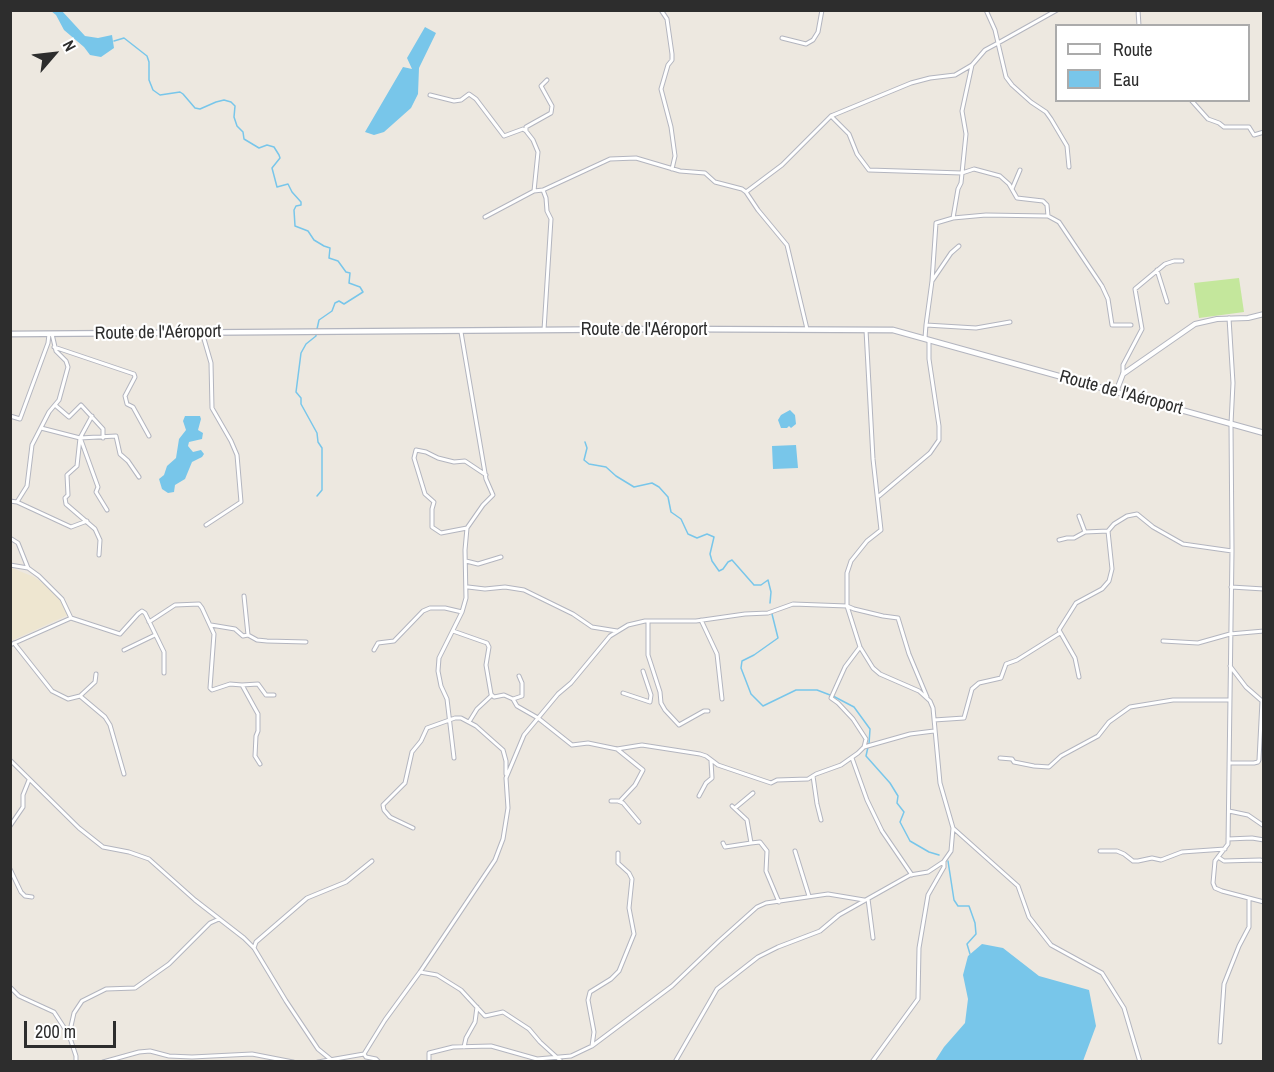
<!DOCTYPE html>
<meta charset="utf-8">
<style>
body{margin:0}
#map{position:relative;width:1274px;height:1072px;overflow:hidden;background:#ede8e0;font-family:"Archivo Narrow",sans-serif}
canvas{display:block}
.frame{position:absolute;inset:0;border:12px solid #2d2d2d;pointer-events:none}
.legend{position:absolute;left:1055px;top:24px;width:195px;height:78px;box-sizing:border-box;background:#fff;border:2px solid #ababab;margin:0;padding:8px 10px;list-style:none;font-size:18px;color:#2d2d2d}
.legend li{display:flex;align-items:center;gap:12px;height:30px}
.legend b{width:30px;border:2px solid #ababab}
.north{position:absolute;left:24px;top:24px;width:60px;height:60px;-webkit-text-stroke:4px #fff;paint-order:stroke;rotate:62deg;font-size:16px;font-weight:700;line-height:24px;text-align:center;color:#2d2d2d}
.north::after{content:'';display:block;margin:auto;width:21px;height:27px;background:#2d2d2d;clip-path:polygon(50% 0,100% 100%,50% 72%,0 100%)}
.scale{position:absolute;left:24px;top:1021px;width:92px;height:27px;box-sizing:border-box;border:3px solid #2d2d2d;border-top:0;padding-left:8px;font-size:18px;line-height:21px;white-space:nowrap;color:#2d2d2d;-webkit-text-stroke:4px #fff;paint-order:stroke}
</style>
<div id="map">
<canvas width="1274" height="1072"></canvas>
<div class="frame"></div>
<ul class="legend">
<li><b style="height:8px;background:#fff"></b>Route</li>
<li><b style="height:16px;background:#78c6ea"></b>Eau</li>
</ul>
<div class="north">N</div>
<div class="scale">200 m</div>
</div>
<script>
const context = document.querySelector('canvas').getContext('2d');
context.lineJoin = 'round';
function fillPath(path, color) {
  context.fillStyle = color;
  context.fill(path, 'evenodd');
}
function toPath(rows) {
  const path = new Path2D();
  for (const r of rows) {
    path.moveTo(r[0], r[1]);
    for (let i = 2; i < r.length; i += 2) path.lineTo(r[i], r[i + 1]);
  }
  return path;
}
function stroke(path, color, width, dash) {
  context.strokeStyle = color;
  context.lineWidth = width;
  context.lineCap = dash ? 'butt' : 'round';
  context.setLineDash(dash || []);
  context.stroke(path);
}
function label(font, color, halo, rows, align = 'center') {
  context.font = font + ' "Archivo Narrow",sans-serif';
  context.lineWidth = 4.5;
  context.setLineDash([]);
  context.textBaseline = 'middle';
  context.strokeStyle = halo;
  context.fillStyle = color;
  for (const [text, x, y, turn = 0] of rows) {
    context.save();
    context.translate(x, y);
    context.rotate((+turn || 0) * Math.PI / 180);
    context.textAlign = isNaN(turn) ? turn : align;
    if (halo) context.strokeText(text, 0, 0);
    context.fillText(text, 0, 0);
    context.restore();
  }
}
const education = toPath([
 [10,567,34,577,57,593,68,615,11,641]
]);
const pitch = toPath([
 [1239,278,1244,312,1199,318,1194,283]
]);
const water = toPath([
 [51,11,62,11,85,36,98,38,112,35,114,48,101,57,90,55,84,47,64,30,56,15],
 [425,27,436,33,419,68,418,94,411,108,384,132,374,135,365,132,403,67,412,69,407,58],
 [790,410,795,415,796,424,791,428,789,426,787,428,781,428,778,420,781,415],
 [185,416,200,416,201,419,198,430,203,433,202,439,189,442,188,446,193,452,201,450,204,454,202,457,192,462,185,479,175,485,174,492,168,493,162,489,159,479,164,475,167,466,176,458,179,439,186,430,183,421],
 [796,445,798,468,773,469,772,446],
 [982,944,1003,948,1039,976,1089,990,1096,1026,1083,1061,935,1061,944,1047,965,1023,968,999,963,975,968,956]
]);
const stream = toPath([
 [114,41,124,38,147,56,149,62,149,80,153,90,160,95,180,92,183,94,195,108,200,109,216,102,224,100,231,102,235,106,234,117,237,126,243,132,244,139,259,148,267,145,274,147,279,155,280,158,272,168,277,187,288,184,292,192,301,202,301,205,296,206,294,210,295,226,308,231,314,240,324,246,330,248,329,258,338,261,346,272,350,273,349,283,360,287,363,292,344,304,339,301,335,303,332,311,319,320,317,329],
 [316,334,316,336,306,344,301,353,296,392,301,398,301,404,317,433,318,442,322,448,322,490,317,496],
 [585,442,587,448,584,460,589,464,606,467,616,476,634,487,652,483,659,487,668,497,671,512,681,519,688,534,697,538,707,534,714,537,710,554,712,561,719,571,723,569,728,562,732,560,754,585,761,585,768,580,771,592,770,603],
 [772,614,778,638,754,655,742,661,741,668,751,694,763,706,796,690,817,690,830,695],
 [833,696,854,707,870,729,869,744],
 [868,747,866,756,890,783,898,796,897,803,904,812,900,822,910,841,929,852,939,855],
 [948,861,954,900,958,906,969,906,975,923,976,934,967,944,970,954]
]);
const minor = toPath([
 [661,10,667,19,672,54,672,60,668,65,661,89,671,127,675,156,672,169],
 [986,10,995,30,998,43,985,50,972,65,955,75,930,78,911,83,831,116,849,134,857,154,869,170,962,173,974,169,1000,176,1009,184,1017,198,1043,201,1047,205,1048,216,1059,222,1102,286,1108,299,1112,325,1131,325],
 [1057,10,998,43,1006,77,1012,85,1031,102,1046,112,1051,119,1067,146,1069,167],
 [1138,10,1139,26],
 [782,38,806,44,813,40,818,32,822,10],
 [430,95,454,101,461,100,469,94,476,99,504,136,523,129,526,131,533,140,538,152,534,191],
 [1191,100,1208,119,1219,123,1224,127,1249,127,1254,135,1264,132],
 [526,131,526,127,551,113,552,106,541,86,547,80],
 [1012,189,1020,170],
 [746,192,782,165,831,116],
 [485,217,534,191,543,190],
 [953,218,986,215,1048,216],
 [1157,270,1167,302],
 [932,281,936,223,953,218,958,189,961,183,966,134,962,111,972,65],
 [1229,318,1233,383,1231,424,1232,551,1228,844,1215,861,1213,883,1215,888,1222,891,1264,902],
 [926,325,932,281,951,253,959,246],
 [544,330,551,219,547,211,546,198,543,190,610,159,636,158,680,171,705,173,715,182,742,189,746,192,758,210,787,245,807,329],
 [866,330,873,459,881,530,867,541,851,561,847,573,847,606,860,647,873,668,880,674,919,691,930,701,933,708,940,783,953,828,951,851,944,861,944,867,928,895,919,948,918,999,872,1062],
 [202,332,211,363,212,408,231,441,237,455,241,502,206,525],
 [925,338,926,325,976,328,1010,322],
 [54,347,134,374,135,377,125,396,127,404,133,407,149,436],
 [1123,374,1123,365,1142,329,1135,289,1165,264,1174,261,1182,261],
 [55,405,69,417,81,405,103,429,103,438],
 [10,416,20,419,48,343,49,334],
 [92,416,80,438,77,466,67,475,68,495,65,498,66,504,95,529,100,540,99,555],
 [41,428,80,438,116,436,120,454,128,461,139,477],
 [81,440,98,487,96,492,107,510],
 [879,496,930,453,939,440,939,426,929,359,929,340],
 [10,501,17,502,27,486,32,445,49,412,59,400,68,367,66,361,56,351,52,334],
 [17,502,71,527,87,521],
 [1079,516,1085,532,1108,531],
 [467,528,441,533,432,527,432,509,434,502,425,494,414,458,416,450,426,452,438,458,454,462,465,461,486,475],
 [10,538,18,543,28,568],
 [1059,540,1067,538,1074,538,1085,532],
 [466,561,478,564,501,557],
 [10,565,28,568,39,576,62,599,71,618,120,634,138,614,142,611,145,613,164,652,164,673],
 [468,587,485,589,505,587,524,590,573,614,592,627,617,631],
 [1231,587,1264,589],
 [701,620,717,654,722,699],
 [648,621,648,655,660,692,661,703,665,710,679,725,704,711,708,711],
 [149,622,175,605,199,604,202,608,214,634,210,688,212,690,230,684,242,685,258,714,258,731,256,736,255,756,260,764],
 [211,625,235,629,243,636,248,635,244,596],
 [453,631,487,643,489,647,486,665,491,694,494,697,504,695,513,699,517,706,538,718,572,745,588,743,617,749,642,745,700,754,706,756,718,765,771,783,777,780,808,779,816,774,841,765,858,753,864,747,866,739,853,719,838,703,831,698,845,667,860,647],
 [248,635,257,640,267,641,306,642],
 [1163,641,1198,643,1230,634,1264,631],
 [14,643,52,691,68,699,80,696,105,717,110,725,124,774],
 [10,645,71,618],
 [124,650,155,635],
 [374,650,378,643,394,641,423,611,430,608,445,608,462,612,466,598,465,550,467,528,483,505,493,495,486,479,461,332],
 [1230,666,1246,687,1262,701],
 [1079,677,1075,658,1059,630,1076,603,1102,589,1109,581,1112,569,1108,531,1114,524,1127,516,1137,514,1153,527,1183,544,1232,551],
 [242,685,258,684,266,695,274,695],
 [623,693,650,702,651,695,643,671],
 [80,696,95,682,96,674],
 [513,699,522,696,522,683,519,676],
 [934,720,964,718,972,689,979,683,1001,678,1006,664,1017,660,1060,633],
 [469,722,477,709,492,695],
 [864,747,910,734,934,731],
 [617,749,643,770,635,785,620,801],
 [454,758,447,699,441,686,438,671,439,658,462,612],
 [852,758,867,800,882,831,912,875],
 [1000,758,1012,759,1014,762,1034,766,1049,767,1061,756,1098,736,1109,722,1130,707,1173,700,1230,700],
 [10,760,79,828,103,847,129,852,149,859,195,900,244,938,254,948,286,1001,318,1049,334,1062],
 [1229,763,1254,763,1258,762,1259,760,1262,701],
 [813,776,817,804,821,820],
 [699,796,706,783,712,778,711,761],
 [611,801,618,801,623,803,639,822],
 [732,806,747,820,751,843,760,842,767,851,766,871,779,902],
 [735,808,753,793],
 [1229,811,1248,815,1264,826],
 [10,826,23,807,23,795,29,780],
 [413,828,390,817,384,810,383,805,405,783,412,752,421,741,427,728,455,718,461,718,476,726,503,750,506,761,506,774],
 [953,828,1018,886,1029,917,1051,945,1102,973,1124,1008,1140,1062],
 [1228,839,1252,838,1264,840],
 [723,843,725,847,751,843],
 [795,851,809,896],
 [1100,851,1117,851,1124,854,1133,861,1138,861,1152,858,1161,860,1182,852,1225,849],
 [1218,857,1224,861,1260,860,1264,861],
 [10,869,21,892,25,896,32,897],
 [868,899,873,938],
 [254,948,256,942,307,898,346,882,372,861],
 [420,972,437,975,461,990,485,1016,503,1012,529,1029,540,1042,562,1062],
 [10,987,19,996,54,1012,69,1035,76,1056,76,1062],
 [69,1035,74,1013,82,1001,106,989,135,988,169,964,210,923,219,919],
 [1220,1042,1224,984,1239,946,1249,927,1249,898],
 [592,1046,594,1032,588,1000,590,992,611,979,619,971,634,934,629,908,632,879,629,873,618,863,618,853],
 [464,1047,466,1038,475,1022,477,1007],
 [364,1054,366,1057,376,1059,379,1062],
 [103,1062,139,1052,150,1051,169,1056,192,1057,252,1054,293,1062],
 [318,1062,364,1054,385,1020,420,972,495,860,503,839,508,808,506,778,524,735,558,694,571,683,610,636,628,625,645,621,696,621,745,614,768,613,793,604,847,606,854,609,883,616,898,618,909,654,927,697],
 [429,1062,429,1053,453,1047,491,1046,537,1059,571,1056,592,1046,672,986,719,941,757,907,766,903,828,894,864,900],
 [675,1062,717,989,758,957,778,947,820,931,839,915,910,875,928,872,943,862]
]);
const tertiary = toPath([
 [1116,392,1123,374,1195,324,1217,319,1248,318,1264,314]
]);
const secondary = toPath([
 [10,334,668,329,893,330,1264,433]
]);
const streetNames = [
 ["Route de l'Aéroport",644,330],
 ["Route de l'Aéroport",158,333,-1],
 ["Route de l'Aéroport",1121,393,15]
];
fillPath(education, '#eee6d0');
fillPath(pitch, '#c4e79c');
fillPath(water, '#78c6ea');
stroke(stream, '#78c6ea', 1.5);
stroke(minor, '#b3b5bf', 5);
stroke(tertiary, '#b3b5bf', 6);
stroke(secondary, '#b3b5bf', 7);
stroke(minor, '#fff', 3);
stroke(tertiary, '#fff', 4);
stroke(secondary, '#fff', 4.5);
label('18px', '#2d2d2d', '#fff', streetNames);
</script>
